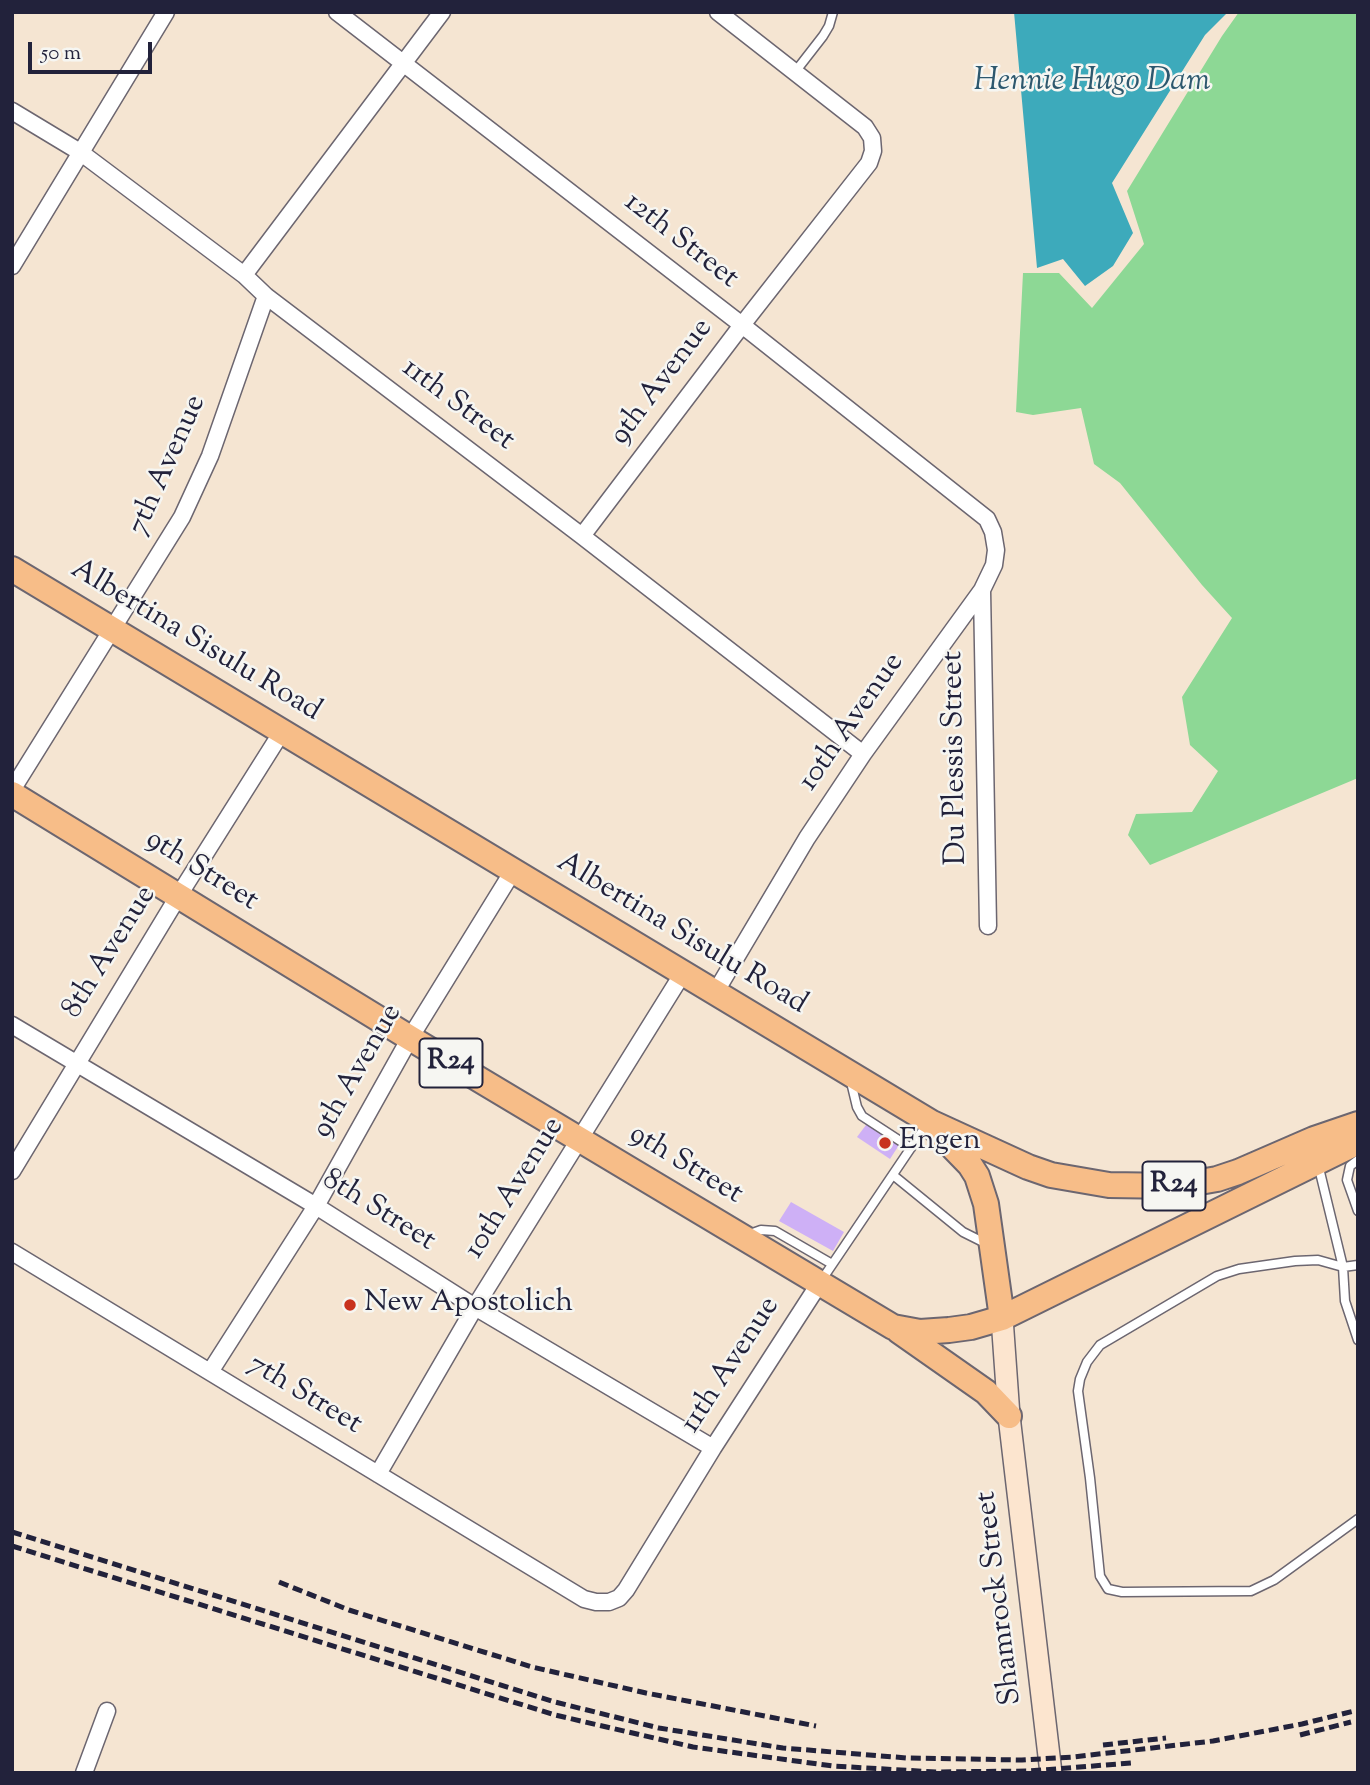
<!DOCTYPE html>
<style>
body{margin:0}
#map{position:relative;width:1370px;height:1785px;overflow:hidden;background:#f5e5d2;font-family:"Sorts Mill Goudy",serif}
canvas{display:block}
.frame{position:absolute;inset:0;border:14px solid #22223b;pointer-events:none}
.scale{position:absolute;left:28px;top:42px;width:124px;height:32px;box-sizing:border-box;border:4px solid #22223b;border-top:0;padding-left:9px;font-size:21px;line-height:24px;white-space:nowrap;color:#22223b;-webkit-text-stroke:5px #f6f6f2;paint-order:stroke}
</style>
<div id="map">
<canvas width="1370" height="1785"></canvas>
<div class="frame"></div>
<div class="scale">50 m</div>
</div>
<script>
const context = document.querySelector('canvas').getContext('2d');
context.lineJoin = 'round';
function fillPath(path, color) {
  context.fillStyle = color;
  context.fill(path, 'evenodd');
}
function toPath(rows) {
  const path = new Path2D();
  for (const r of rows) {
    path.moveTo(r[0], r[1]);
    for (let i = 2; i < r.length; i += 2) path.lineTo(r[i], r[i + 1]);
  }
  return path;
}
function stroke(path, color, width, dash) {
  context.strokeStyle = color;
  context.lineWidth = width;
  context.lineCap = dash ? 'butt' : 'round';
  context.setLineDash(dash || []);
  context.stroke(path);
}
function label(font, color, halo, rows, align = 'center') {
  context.font = font + ' "Sorts Mill Goudy",serif';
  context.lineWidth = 5;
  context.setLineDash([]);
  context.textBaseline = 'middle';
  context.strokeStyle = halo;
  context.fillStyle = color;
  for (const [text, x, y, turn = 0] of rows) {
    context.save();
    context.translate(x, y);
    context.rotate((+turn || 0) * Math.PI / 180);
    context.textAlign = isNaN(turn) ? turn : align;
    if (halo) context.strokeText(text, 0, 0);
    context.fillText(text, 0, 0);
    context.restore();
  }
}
const green = toPath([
 [1239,12,1358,12,1358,778,1150,865,1128,835,1136,814,1192,812,1218,771,1190,745,1182,697,1232,618,1202,585,1120,483,1094,464,1081,408,1033,415,1016,412,1023,273,1059,273,1092,308,1144,244,1127,191,1222,36]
]);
const water = toPath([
 [1014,12,1228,12,1205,35,1112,183,1133,233,1113,266,1085,286,1063,259,1037,268]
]);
const building = toPath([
 [869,1121,901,1142,890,1159,857,1137],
 [791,1202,844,1232,833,1251,779,1221]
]);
const lane = toPath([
 [795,72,823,36,829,26,833,12],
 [851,1082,857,1107,862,1116,911,1148],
 [1358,1160,1350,1166,1347,1180,1358,1211],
 [1318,1164,1343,1267],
 [893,1175,963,1232,989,1245],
 [747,1235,761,1230,775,1231,832,1264],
 [1358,1265,1343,1267,1345,1301,1358,1340],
 [1343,1267,1318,1260,1295,1261,1239,1269,1217,1276,1100,1345,1087,1362,1080,1379,1078,1391,1090,1478,1100,1576,1108,1589,1122,1592,1251,1591,1274,1580,1358,1519],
 [821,1281,927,1124]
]);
const street = toPath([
 [337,12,742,325,987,519,993,532,996,550,994,565,982,590,863,754,807,838,715,993],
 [12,111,80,152,244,275,266,296,582,536,863,754],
 [12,266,166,12],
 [244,275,442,12],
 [582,536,742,325,869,163,873,151,872,138,865,127,718,12],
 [982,590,988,926],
 [12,790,182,517,210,456,266,296],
 [12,1025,316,1206,475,1307,713,1448],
 [12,1171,179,895,283,730],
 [12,1252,584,1599,596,1602,609,1602,619,1598,626,1590,713,1448,819,1284],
 [210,1372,316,1206,410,1038,513,871],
 [378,1474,475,1307,683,973],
 [84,1773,107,1711]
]);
const secondary = toPath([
 [1002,1318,1009,1416,1051,1773]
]);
const primary = toPath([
 [12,569,932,1123,1028,1167,1051,1175,1109,1185,1177,1186,1217,1179,1238,1172,1314,1139,1358,1124],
 [12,794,410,1038,893,1327,920,1332,949,1330,971,1327,1002,1318,1358,1142],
 [936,1130,970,1165,977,1176,986,1204,1002,1318],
 [899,1331,986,1392,1009,1416]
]);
const rail = toPath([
 [12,1532,555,1702,659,1728,783,1748,907,1758,1022,1760,1073,1757,1213,1741,1302,1724,1358,1710],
 [12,1546,555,1715,693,1747,833,1766,936,1772,1029,1771,1131,1763],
 [279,1582,349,1610,532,1667,646,1693,816,1726],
 [1300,1735,1351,1722],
 [1103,1745,1166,1738]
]);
const markers = [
 [885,1143,7,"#c8321e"],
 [350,1305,7,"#c8321e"]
];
const shields = [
 [451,1063,63],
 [1174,1186,63]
];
const shieldNames = [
 ["R24",451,1063],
 ["R24",1174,1186]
];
const streetNames = [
 ["12th Street",680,242,38],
 ["9th Avenue",663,383,-53],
 ["11th Street",457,406,37],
 ["7th Avenue",169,466,-66],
 ["Albertina Sisulu Road",195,642,31],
 ["10th Avenue",853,723,-55],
 ["Du Plessis Street",957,758,-91],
 ["9th Street",201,872,32],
 ["Albertina Sisulu Road",681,935,31],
 ["8th Avenue",111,953,-58],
 ["9th Avenue",359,1072,-60],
 ["9th Street",685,1166,31],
 ["10th Avenue",516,1189,-58],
 ["8th Street",378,1212,32],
 ["11th Avenue",732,1366,-57],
 ["7th Street",304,1396,31],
 ["Shamrock Street",1001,1598,-97]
];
const poiNames = [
 ["Engen",899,1143],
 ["New Apostolich",364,1305]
];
const waterNames = [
 ["Hennie Hugo Dam",1092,84]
];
fillPath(green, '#8dd895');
fillPath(water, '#3daabb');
fillPath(building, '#ceb0f6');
stroke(lane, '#6c6670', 11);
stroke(street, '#6c6670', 19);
stroke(secondary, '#6c6670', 24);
stroke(primary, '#6c6670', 28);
stroke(lane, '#fff', 8);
stroke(street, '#fff', 16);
stroke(secondary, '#fce5cf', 21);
stroke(primary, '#f7bd88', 24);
stroke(rail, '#22223b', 5, [10, 5]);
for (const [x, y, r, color] of markers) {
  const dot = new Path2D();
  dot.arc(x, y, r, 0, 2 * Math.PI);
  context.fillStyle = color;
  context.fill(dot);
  stroke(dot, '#f6f6f2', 2.5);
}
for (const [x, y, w] of shields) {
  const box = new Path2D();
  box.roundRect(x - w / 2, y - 24.5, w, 49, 5);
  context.fillStyle = '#f6f6f2';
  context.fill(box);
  stroke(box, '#22223b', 2);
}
label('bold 28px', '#22223b', null, shieldNames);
label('30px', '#22223b', '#f6f6f2', streetNames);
label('30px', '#22223b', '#f6f6f2', poiNames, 'left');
label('italic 32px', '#2d586e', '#f6f6f2', waterNames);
</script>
